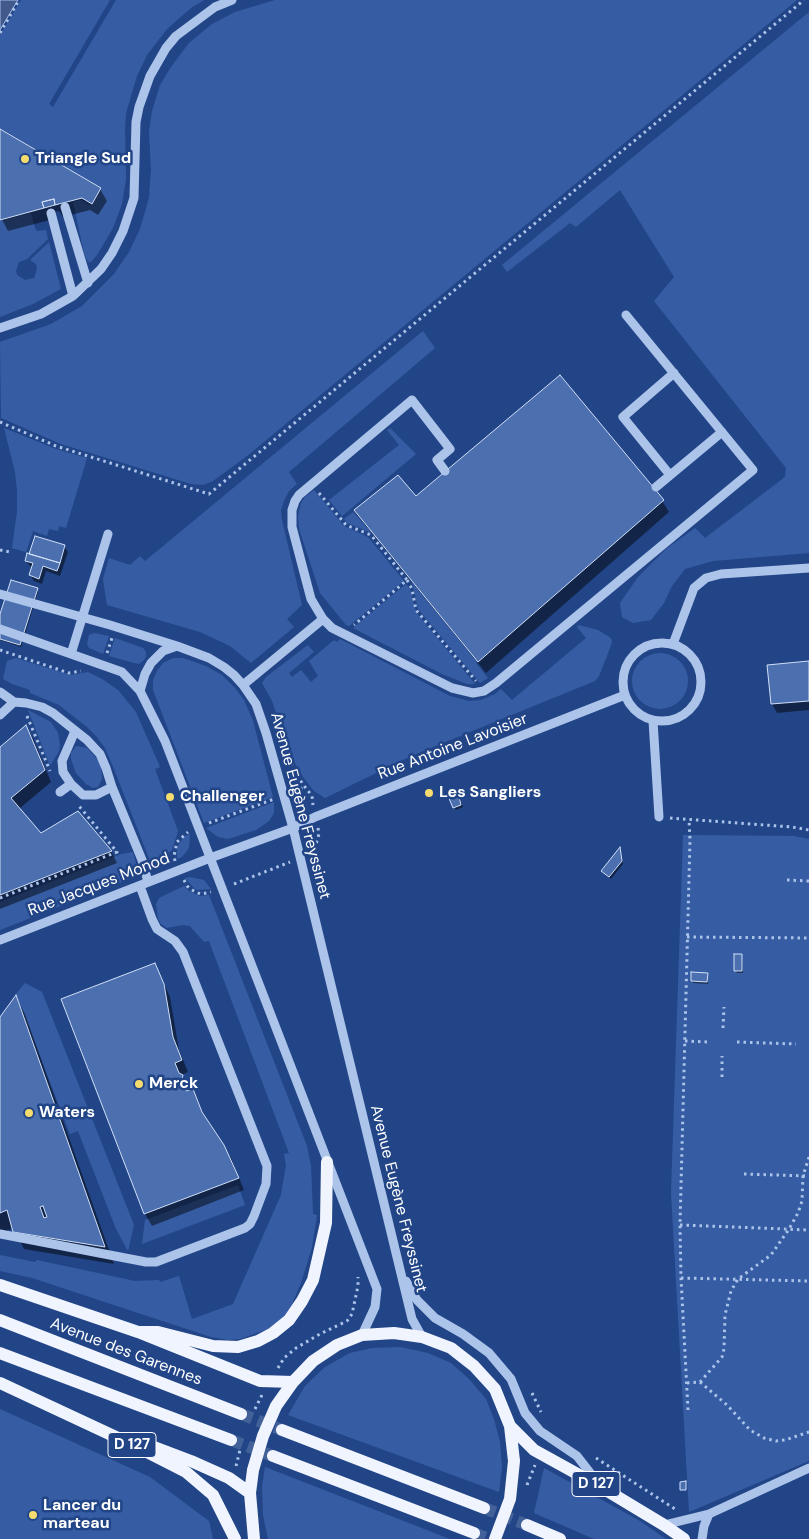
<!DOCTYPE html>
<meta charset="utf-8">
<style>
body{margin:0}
canvas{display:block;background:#224587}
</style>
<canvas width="809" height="1539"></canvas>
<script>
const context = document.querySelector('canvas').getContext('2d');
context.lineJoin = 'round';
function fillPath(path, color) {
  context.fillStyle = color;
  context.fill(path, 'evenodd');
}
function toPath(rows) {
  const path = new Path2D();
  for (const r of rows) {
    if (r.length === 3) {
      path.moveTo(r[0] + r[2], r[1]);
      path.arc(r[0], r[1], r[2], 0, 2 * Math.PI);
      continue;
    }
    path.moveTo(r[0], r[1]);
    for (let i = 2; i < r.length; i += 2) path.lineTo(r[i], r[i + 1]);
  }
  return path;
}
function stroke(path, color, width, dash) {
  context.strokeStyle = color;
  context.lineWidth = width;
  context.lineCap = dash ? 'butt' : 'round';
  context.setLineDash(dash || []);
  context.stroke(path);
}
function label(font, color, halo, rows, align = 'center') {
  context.font = font + ' "DM Sans",sans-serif';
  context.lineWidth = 5;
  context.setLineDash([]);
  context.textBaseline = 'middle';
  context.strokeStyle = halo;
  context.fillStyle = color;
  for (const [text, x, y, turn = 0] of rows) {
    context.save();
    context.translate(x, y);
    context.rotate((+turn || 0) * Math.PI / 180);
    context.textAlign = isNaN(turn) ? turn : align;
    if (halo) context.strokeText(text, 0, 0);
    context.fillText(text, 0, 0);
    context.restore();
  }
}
const green = toPath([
 [21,0,110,0,49,104,53,107,116,0,204,0,191,8,167,29,147,55,137,76,126,113,125,128,126,179,122,204,113,228,97,255,91,262,88,262,84,253,73,202,81,200,91,206,102,188,0,128,0,35],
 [275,0,797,0,247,456,213,481,203,485,191,484,61,444,1,418,0,342,51,324,82,306,114,274,129,252,140,229,149,198,151,169,149,132,152,111,160,85,171,67,189,43,212,24,235,12],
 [809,12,809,553,713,561,685,569,672,586,664,603,651,620,633,623,622,617,620,603,638,577,666,549,695,528,705,538,785,477,786,468,654,301,674,277,620,190,576,227,570,223,507,272,502,265],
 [31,213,35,228,37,231,46,230,48,239,27,259,19,262,16,271,17,275,25,280,34,278,37,269,36,264,30,260,49,242,61,289,33,304,0,317,0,221],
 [423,331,435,348,289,472,297,484,289,491,284,501,281,510,282,520,302,605,287,619,294,627,251,663,230,646,200,632,107,605,103,579,109,558,130,565,140,556,145,561],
 [4,428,56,449,87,458,66,528,59,526,58,531,49,529,47,536,33,531,26,552,12,548,17,512,17,491,15,472],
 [390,428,416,454,342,516,329,500,399,445,387,430],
 [314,490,344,526,368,537,404,581,349,626,346,625,320,593,299,529,298,516,301,503,305,497],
 [353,512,372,533,347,523,344,519],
 [412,582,477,661,476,663,488,678,480,683,418,609],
 [406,584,410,589,416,612,475,684,467,684,442,674,353,628],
 [578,625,598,630,611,638,612,642,607,656,599,676,595,681,411,756,325,798,314,791,303,777,291,756,272,701,262,683,266,677,308,645,314,652,289,673,292,677,301,670,311,682,318,676,309,661,334,640,337,642,340,639,450,696,469,701,481,700,495,694,501,689,512,700,586,638,577,627],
 [94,633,109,636,103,654,89,648,87,644,89,635],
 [115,638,143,648,146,652,146,657,143,661,139,664,134,663,109,656],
 [660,681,28],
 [16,658,70,675,88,672,102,679,118,690,136,712,160,767,155,769,178,831,172,850,165,856,166,864,158,866,152,864,150,861,112,764,105,748,97,737,87,727,59,705,30,693,30,690,12,684,3,679,7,661],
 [173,658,183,658,206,666,222,675,235,688,244,700,253,721,273,797,204,823,153,690,153,680,157,671,163,663],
 [28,710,51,722,58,733,60,745,59,751,50,766],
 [76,746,87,748,98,760,101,767,102,779,98,787,93,788,86,784,76,773,71,759,71,753],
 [274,802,274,813,269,821,256,830,228,839,218,837,206,828],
 [190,834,189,848,182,857,177,859,177,849,179,844,185,836],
 [683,835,793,836,809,839,809,1461,689,1512,671,1193],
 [133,852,137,867,132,878,0,930,0,902,121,854],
 [190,877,204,880,211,889,197,890,193,887,185,878],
 [184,886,189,891,200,896,209,895,307,1146,311,1166,313,1214,317,1215,312,1247,301,1283,292,1304,283,1318,271,1328,240,1339,228,1340,211,1337,32,1278,0,1271,0,1255,35,1262,37,1260,135,1281,159,1280,160,1282,179,1276,192,1319,233,1304,281,1195,286,1165,284,1154,289,1153,209,941,204,942,190,926,182,925,167,928,161,924,158,919,156,904,159,898],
 [25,983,42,992,134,1225,128,1251,116,1229,78,1131,70,1134,16,994],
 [238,1185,245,1205,142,1244,145,1220],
 [400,1347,428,1353,451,1363,469,1379,486,1399,494,1419,500,1442,502,1467,499,1492,288,1415,305,1386,325,1367,350,1353,372,1348],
 [0,1409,150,1477,209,1521,213,1539,0,1539],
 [265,1467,450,1539,268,1539,263,1515,262,1487],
 [544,1468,640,1521,666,1539,594,1539,534,1513]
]);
const water = toPath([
 [0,0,18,0,0,30,0,0]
]);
const shadow = toPath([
 [0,131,100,189,107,201,98,215,90,210,63,217,59,211,48,214,50,220,8,231,0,216],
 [416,498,662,501,669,512,486,673,363,522,356,511],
 [64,546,68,552,60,576,46,571,42,584,34,581,30,575,33,567,30,566,26,561],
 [37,590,38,592,21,647,0,640,0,619],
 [809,662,809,710,777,713,772,704,769,666],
 [26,727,33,738,51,782,19,809,41,834,111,851,117,863,0,909,0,748],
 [459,796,463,807,456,810,454,807],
 [620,849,623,864,611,879,602,871],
 [742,956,743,973,737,973,735,970],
 [155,964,170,997,179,1050,188,1072,181,1075,189,1088,188,1092,192,1090,206,1120,231,1158,244,1190,152,1226,145,1214,63,1000],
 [707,974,708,984,693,983,692,981],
 [16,998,25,1014,114,1264,24,1249,14,1228,0,1233,0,1019]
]);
const building = toPath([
 [0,129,101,188,92,204,82,198,55,205,54,199,42,202,44,208,0,220,0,129],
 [54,199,55,205,44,208,42,202,54,199],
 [560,375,664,500,478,662,354,510,398,475,416,496,560,375],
 [35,536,65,545,60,563,29,554,35,536],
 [27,553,60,563,57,571,43,566,39,579,29,575,33,563,25,561,27,553],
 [11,580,38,588,20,645,0,639,0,614,11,580],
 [809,661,809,701,771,704,767,665,809,661],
 [26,725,45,770,11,798,41,833,78,811,112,851,0,895,0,747,26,725],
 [458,792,461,805,453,808,448,796,458,792],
 [620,847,622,861,609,877,601,871,620,847],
 [734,954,742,954,742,971,734,971,734,954],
 [155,963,164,984,173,1037,182,1060,175,1063,179,1073,183,1075,182,1080,186,1091,193,1089,202,1112,224,1145,239,1178,144,1214,61,999,155,963],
 [691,972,708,973,707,982,691,981,691,972],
 [16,995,105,1247,13,1232,7,1210,0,1213,0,1017,16,995],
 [43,1206,47,1217,44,1218,40,1207,43,1206],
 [686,1481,686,1490,680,1490,680,1482,686,1481]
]);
const majorTunnel = toPath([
 [241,1414,282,1430],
 [231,1440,273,1456],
 [484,1508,527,1525],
 [474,1533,489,1539]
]);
const path = toPath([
 [0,33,19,0],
 [0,422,56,446,209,494,804,0],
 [319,493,346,525,371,535,407,580,354,625],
 [0,550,10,552],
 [407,580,412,589,416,610,476,681],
 [0,650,69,673,81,671],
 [107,653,112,638],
 [27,716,50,771],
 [288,758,302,783,312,796,313,805],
 [294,791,305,787],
 [670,818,792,827,809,830],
 [209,823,274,799],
 [318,828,319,834,314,851,319,873],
 [175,861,174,856,177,842,188,832],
 [184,880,187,886,195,892,201,894,211,892],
 [787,880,809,881],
 [234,884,290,862],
 [0,898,117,852,79,806],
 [687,937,809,938],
 [723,1028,724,1007],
 [685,1041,708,1042],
 [737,1042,796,1044],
 [722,1077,722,1056],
 [744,1174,809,1176],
 [680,1225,809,1230],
 [681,1278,809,1281],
 [278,1368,284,1358,296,1348,320,1334,347,1321,352,1314,358,1286,358,1277],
 [700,1382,727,1405,750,1430,764,1438,776,1441,785,1440,809,1432],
 [687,1383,700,1382,722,1357,724,1349,725,1315,731,1291,738,1279,771,1255,789,1229,798,1213,802,1201,803,1176,809,1157],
 [532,1393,541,1412],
 [255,1409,262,1395],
 [688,1410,681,1278,680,1225,690,840,689,819],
 [596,1458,675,1509],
 [236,1466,240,1450],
 [527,1485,535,1465]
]);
const minor = toPath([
 [65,207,88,283],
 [51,213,73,296],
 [0,328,41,314,73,296,101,269,112,253,123,231,134,198,136,122,139,107,150,76,166,48,176,36,215,7,232,0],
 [670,475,623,417,674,373],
 [656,487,722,432],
 [0,594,110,625,177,646],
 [323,619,311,599,292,527,292,510,295,501,299,495,412,400,450,449,437,460,445,471],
 [0,629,122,672,140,691],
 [662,682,39],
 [673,644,694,588,706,578,721,574,809,568],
 [71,654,108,534],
 [243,685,323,619,332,628,452,688,473,693,484,691,496,683,753,470,626,315],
 [0,692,14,702],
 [0,715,14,702,26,703,42,707,53,713,87,740,100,754,106,768,112,787,142,860,148,882],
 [653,721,659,817],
 [75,731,62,761,63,772,71,784,83,795,96,795,112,787],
 [60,792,71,784],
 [0,940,210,858,293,828,315,817,625,695],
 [0,1234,146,1262,156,1262,245,1228,250,1224,254,1216,266,1184,267,1166,183,952,175,941,157,929,152,919,140,886],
 [406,1281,417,1300,435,1318,463,1334,489,1353,511,1379,525,1413,540,1431,577,1456,598,1483],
 [362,1335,375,1307,377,1289,165,741,140,691,145,674,151,663,163,651,177,646,209,658,224,667,234,675,243,685,256,704,266,733,293,828,412,1319,422,1337],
 [664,1525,709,1514,809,1468],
 [702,1539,704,1526,709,1514]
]);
const major = toPath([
 [0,1285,138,1332,260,1381,293,1382],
 [0,1320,241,1414],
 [138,1332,158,1332,213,1346,238,1347,258,1341,273,1333,289,1320,302,1301,313,1280,326,1223,327,1162],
 [0,1353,231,1440],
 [0,1383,133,1445,186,1472,213,1495,235,1539],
 [510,1426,534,1450,601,1487,664,1525,684,1539],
 [282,1430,484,1508],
 [141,1442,191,1461,229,1478,250,1493],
 [273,1456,474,1533],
 [527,1525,560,1539],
 [254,1539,250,1493,253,1470,263,1436,276,1406,293,1382,313,1361,337,1345,362,1335,394,1333,422,1337,451,1348,474,1366,495,1389,510,1426,514,1461,510,1499,495,1539]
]);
const markers = [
 [25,159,5,"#f6db6e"],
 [429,793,5,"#f6db6e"],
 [170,797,5,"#f6db6e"],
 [139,1084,5,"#f6db6e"],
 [29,1113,5,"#f6db6e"],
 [33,1515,5,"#f6db6e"]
];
const shields = [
 [132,1445,48],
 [596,1484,48]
];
const shieldNames = [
 ["D 127",132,1445],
 ["D 127",596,1484]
];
const poiNames = [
 ["Triangle Sud",35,159],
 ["Les Sangliers",439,793],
 ["Challenger",180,797],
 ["Merck",149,1084],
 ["Waters",39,1113],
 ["Lancer du",43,1506],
 ["marteau",43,1524]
];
const streetNames = [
 ["Rue Antoine Lavoisier",453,747,-21],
 ["Avenue Eugène Freyssinet",300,806,75],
 ["Rue Jacques Monod",99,885,-21],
 ["Avenue Eugène Freyssinet",398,1199,76],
 ["Avenue des Garennes",126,1352,21]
];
fillPath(green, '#365da4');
fillPath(water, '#415a8b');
stroke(water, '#a0bceb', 1);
fillPath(shadow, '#0007');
fillPath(building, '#4b6faf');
stroke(building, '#d1dff7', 1);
stroke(majorTunnel, '#436199', 12, [12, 6]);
stroke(path, '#acc3ea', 3, [2.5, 4]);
stroke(minor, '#acc3ea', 9);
stroke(major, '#f0f4fe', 12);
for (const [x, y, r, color] of markers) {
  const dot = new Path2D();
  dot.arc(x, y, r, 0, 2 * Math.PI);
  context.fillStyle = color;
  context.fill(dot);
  stroke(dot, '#224587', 2);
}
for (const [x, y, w] of shields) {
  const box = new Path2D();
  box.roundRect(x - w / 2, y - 12.5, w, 25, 4);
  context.fillStyle = '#224587';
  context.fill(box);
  stroke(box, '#fff', 1);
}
label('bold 15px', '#fff', null, shieldNames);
label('bold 16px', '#fff', '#224587', poiNames, 'left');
label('16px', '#fff', '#224587', streetNames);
</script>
